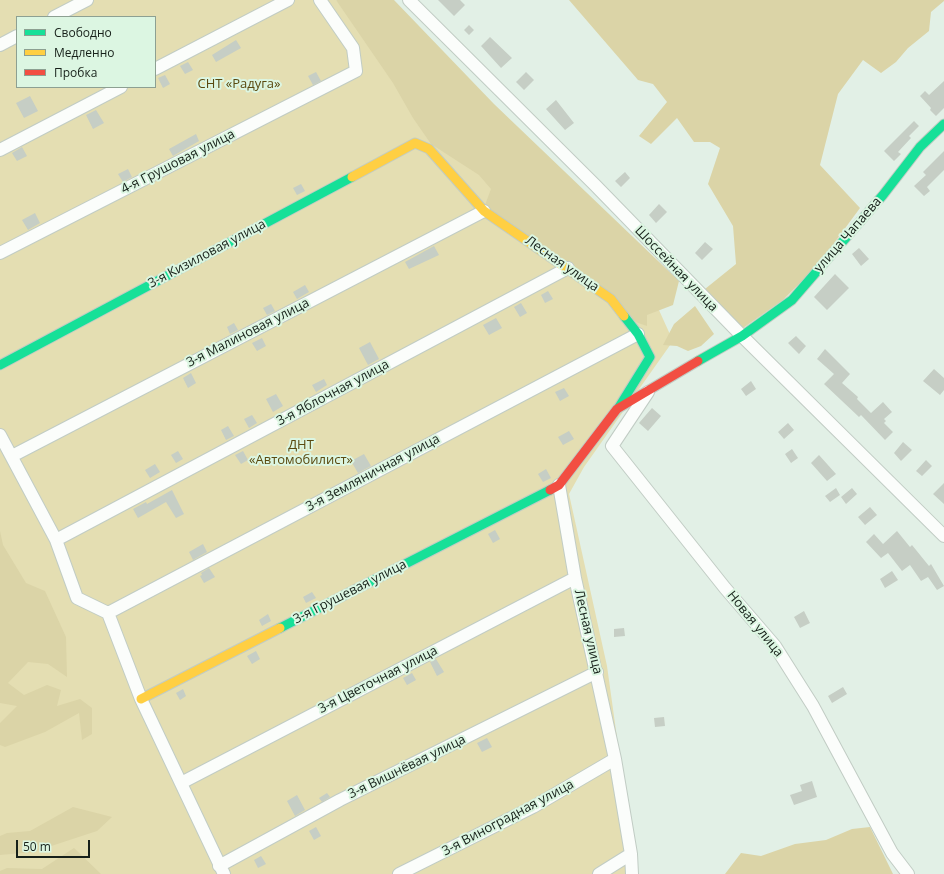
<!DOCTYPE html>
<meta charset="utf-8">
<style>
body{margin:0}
#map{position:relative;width:944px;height:874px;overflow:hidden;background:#e2f0e6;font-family:"Open Sans",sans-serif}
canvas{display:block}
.legend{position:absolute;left:16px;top:16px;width:140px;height:72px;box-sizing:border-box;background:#dcf6e2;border:1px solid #8da092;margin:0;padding:5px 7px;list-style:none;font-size:12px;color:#162019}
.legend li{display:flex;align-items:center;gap:8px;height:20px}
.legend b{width:20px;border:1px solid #8da092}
.scale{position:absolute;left:16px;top:840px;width:74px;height:18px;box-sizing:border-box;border:2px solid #162019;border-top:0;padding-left:5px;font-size:12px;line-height:14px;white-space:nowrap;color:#162019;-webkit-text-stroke:3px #dcf6e2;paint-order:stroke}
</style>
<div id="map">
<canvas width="944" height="874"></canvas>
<ul class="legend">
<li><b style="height:5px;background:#16e098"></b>Свободно</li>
<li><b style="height:5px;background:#ffcf43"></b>Медленно</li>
<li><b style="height:5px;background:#f24e42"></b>Пробка</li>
</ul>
<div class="scale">50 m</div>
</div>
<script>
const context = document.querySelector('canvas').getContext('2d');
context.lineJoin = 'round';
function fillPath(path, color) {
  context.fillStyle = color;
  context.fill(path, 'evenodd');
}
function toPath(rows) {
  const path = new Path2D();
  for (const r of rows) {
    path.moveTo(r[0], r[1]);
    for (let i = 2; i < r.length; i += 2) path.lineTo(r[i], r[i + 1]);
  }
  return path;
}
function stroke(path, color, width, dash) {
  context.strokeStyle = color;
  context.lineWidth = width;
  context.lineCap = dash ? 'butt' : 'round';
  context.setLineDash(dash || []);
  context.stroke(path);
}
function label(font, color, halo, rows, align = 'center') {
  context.font = font + ' "Open Sans",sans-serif';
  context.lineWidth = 4;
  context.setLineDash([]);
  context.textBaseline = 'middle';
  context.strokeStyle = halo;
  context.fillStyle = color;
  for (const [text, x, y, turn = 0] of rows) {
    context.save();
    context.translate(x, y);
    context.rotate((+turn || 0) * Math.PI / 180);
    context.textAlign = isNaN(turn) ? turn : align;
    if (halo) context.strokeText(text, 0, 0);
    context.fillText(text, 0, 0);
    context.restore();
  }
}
const green = toPath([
 [0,0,336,0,639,266,673,341,584,467,569,494,607,666,636,874,0,874],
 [17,17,155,17,155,87,17,87]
]);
const forest = toPath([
 [336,0,394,0,494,104,679,281,673,305,647,315,647,326,638,323,485,205,491,189,479,175,431,144,413,118,393,83],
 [569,0,944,0,944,1,931,12,929,31,908,48,896,62,881,73,863,60,838,94,820,165,860,208,818,265,783,300,743,328,705,289,736,264,733,226,708,184,720,148,710,142,694,142,677,118,651,144,639,136,667,102,653,84,638,80],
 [695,306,714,334,701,346,688,351,677,346,663,345,674,324],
 [0,531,3,545,26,583,45,591,66,637,67,677,48,664,28,662,8,683,24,695,47,685,61,690,57,706,80,699,92,708,92,734,82,740,79,713,45,732,5,747,0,745,0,723,17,706,0,703],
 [73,807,112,817,97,831,33,852,0,855,0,836,7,833,30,831],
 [870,827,893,874,725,874,741,853,761,856,795,844,826,840,852,829],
 [74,848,101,874,0,874,0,871,7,868,42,869]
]);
const building = toPath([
 [438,0,460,0,465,5,454,16],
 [469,25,474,30,469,35,464,30],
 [490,37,512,58,501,68,481,46],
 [236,40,241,48,216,62,212,55],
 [188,62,193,70,185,74,180,66],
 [316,72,321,81,313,85,308,76],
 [526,72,534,80,524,90,516,82],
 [165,75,170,84,163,88,158,78],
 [944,81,944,108,936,116,930,110,931,108,920,96,925,91,929,95],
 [30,96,38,111,24,118,16,103],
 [556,100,574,123,565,130,546,109],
 [96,110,104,123,93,129,86,115],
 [914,121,919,126,909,136,911,138,898,152,901,154,894,161,884,151],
 [196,134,199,141,173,156,169,149],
 [22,147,27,156,17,161,12,153],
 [944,151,944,170,927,187,930,191,924,196,914,186,926,175,923,172],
 [128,169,132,177,123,182,118,174],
 [625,172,630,178,621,187,615,181],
 [301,184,305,191,297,195,293,188],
 [659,204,667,212,656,223,649,215],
 [35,213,40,223,28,230,22,220],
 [705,242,713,249,702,260,695,253],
 [434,246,439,255,409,269,405,262],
 [859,248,869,259,861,266,852,254],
 [835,274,849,288,827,310,814,297],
 [305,285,309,292,297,299,293,292],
 [548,291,553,299,545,303,541,295],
 [521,303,527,313,520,317,514,307],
 [271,304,275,311,267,315,263,308],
 [496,318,502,328,489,335,483,325],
 [234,323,238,330,230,334,227,327],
 [796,336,806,346,799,354,788,343],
 [262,338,266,346,257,351,252,343],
 [370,342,379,359,368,365,359,348],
 [825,349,850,374,842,383,858,397,857,399,871,413,883,402,892,412,884,419,886,421,884,423,893,432,885,440,861,415,859,417,824,384,834,374,817,359],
 [934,369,944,378,944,390,940,395,923,381],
 [191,373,196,383,188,388,183,378],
 [324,379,327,385,316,392,312,385],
 [751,381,756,389,746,396,741,389],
 [564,388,569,396,560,401,555,392],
 [276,394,283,406,273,412,266,399],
 [652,408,661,416,648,431,639,423],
 [252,415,257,423,249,428,244,419],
 [788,423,794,430,784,439,778,432],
 [228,426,234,436,226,440,221,430],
 [569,431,574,439,563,445,558,437],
 [903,442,912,450,901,461,894,453],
 [792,449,798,458,791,463,785,454],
 [178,451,183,459,176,463,171,455],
 [243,451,248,460,241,464,235,455],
 [364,454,371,466,358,473,351,461],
 [819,455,836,474,827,481,811,463],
 [926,460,932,466,922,476,916,471],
 [155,464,160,472,150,478,145,470],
 [546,469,551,478,543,482,538,474],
 [944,483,944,504,933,494],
 [836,488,840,495,830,502,825,496],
 [852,488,857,494,846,504,841,497],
 [172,490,184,514,176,518,166,502,138,518,133,509,146,502,147,504],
 [870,507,877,515,865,525,858,517],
 [495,530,500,539,493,543,488,534],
 [897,531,910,547,912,545,929,566,931,564,944,586,937,590,928,577,921,581,910,565,902,571,888,553,881,558,866,542,874,534,883,544],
 [203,544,207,552,193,560,189,552],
 [209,568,215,577,204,583,200,576,202,575,201,573],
 [892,571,898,580,885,588,880,579],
 [312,592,316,598,306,603,303,597],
 [804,611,810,623,800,628,794,617],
 [268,614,271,621,262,626,259,620],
 [624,628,625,636,614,637,614,629],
 [256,651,260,659,252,664,247,656],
 [436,659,444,672,437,676,430,662],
 [412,673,416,680,407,685,403,678],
 [843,687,847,694,832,703,828,696],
 [183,689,186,696,180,700,176,693],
 [664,717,665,726,655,727,654,718],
 [487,738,492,747,482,752,477,743],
 [812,781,817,797,794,805,790,795,802,791,800,785],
 [327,793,330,797,322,802,319,798],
 [297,795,305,810,295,816,287,801],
 [316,827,321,836,314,840,309,831],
 [261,856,266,864,258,868,254,860]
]);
const street = toPath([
 [409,0,595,185,742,336,944,536],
 [54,17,87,0],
 [0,45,17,36],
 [155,69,288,0],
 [0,150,121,87],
 [0,253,356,71,353,48,320,0],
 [648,392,612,446,725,588,775,646,813,706,892,853,908,874],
 [0,435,56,540,77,598,108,613,141,699,224,874],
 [12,456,484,211],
 [559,485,575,578,615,759,631,854,632,874],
 [56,540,568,268],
 [108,613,638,334],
 [181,783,575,578],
 [219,866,340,800,597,672],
 [399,874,533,807,615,759],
 [599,874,631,854]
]);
const fast = toPath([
 [698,361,742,336,792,300,883,195,920,147,944,124],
 [0,365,352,177],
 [619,407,650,357,638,334,624,316],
 [280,628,550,490]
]);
const slow = toPath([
 [352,177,415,143,429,149,484,211,611,299,624,316],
 [141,699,280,628]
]);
const jam = toPath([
 [550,490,559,485,617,409,698,361]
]);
const parkNames = [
 ["СНТ «Радуга»",239,84],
 ["ДНТ",301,445],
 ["«Автомобилист»",301,460]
];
const streetNames = [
 ["4-я Грушовая улица",178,162,-27],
 ["улица Чапаева",848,235,-49],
 ["3-я Кизиловая улица",207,254,-28],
 ["Лесная улица",562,264,35],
 ["Шоссейная улица",676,269,46],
 ["3-я Малиновая улица",248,333,-27],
 ["3-я Яблочная улица",333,393,-28],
 ["3-я Земляничная улица",373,473,-28],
 ["3-я Грушевая улица",350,592,-27],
 ["Новая улица",755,624,51],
 ["Лесная улица",588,632,77],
 ["3-я Цветочная улица",378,680,-27],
 ["3-я Вишнёвая улица",407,767,-26],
 ["3-я Виноградная улица",508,818,-28]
];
fillPath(green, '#e4deb2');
fillPath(forest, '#dbd4a7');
fillPath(building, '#c6cec5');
stroke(street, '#c1ccc4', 14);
stroke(fast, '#c1ccc4', 11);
stroke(slow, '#c1ccc4', 11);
stroke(jam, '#c1ccc4', 11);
stroke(street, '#fbfdfb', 12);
stroke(fast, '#16e098', 9);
stroke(slow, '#ffcf43', 9);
stroke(jam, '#f24e42', 9);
label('13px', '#5a490f', '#dcf6e2', parkNames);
label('13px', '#162019', '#dcf6e2', streetNames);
</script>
